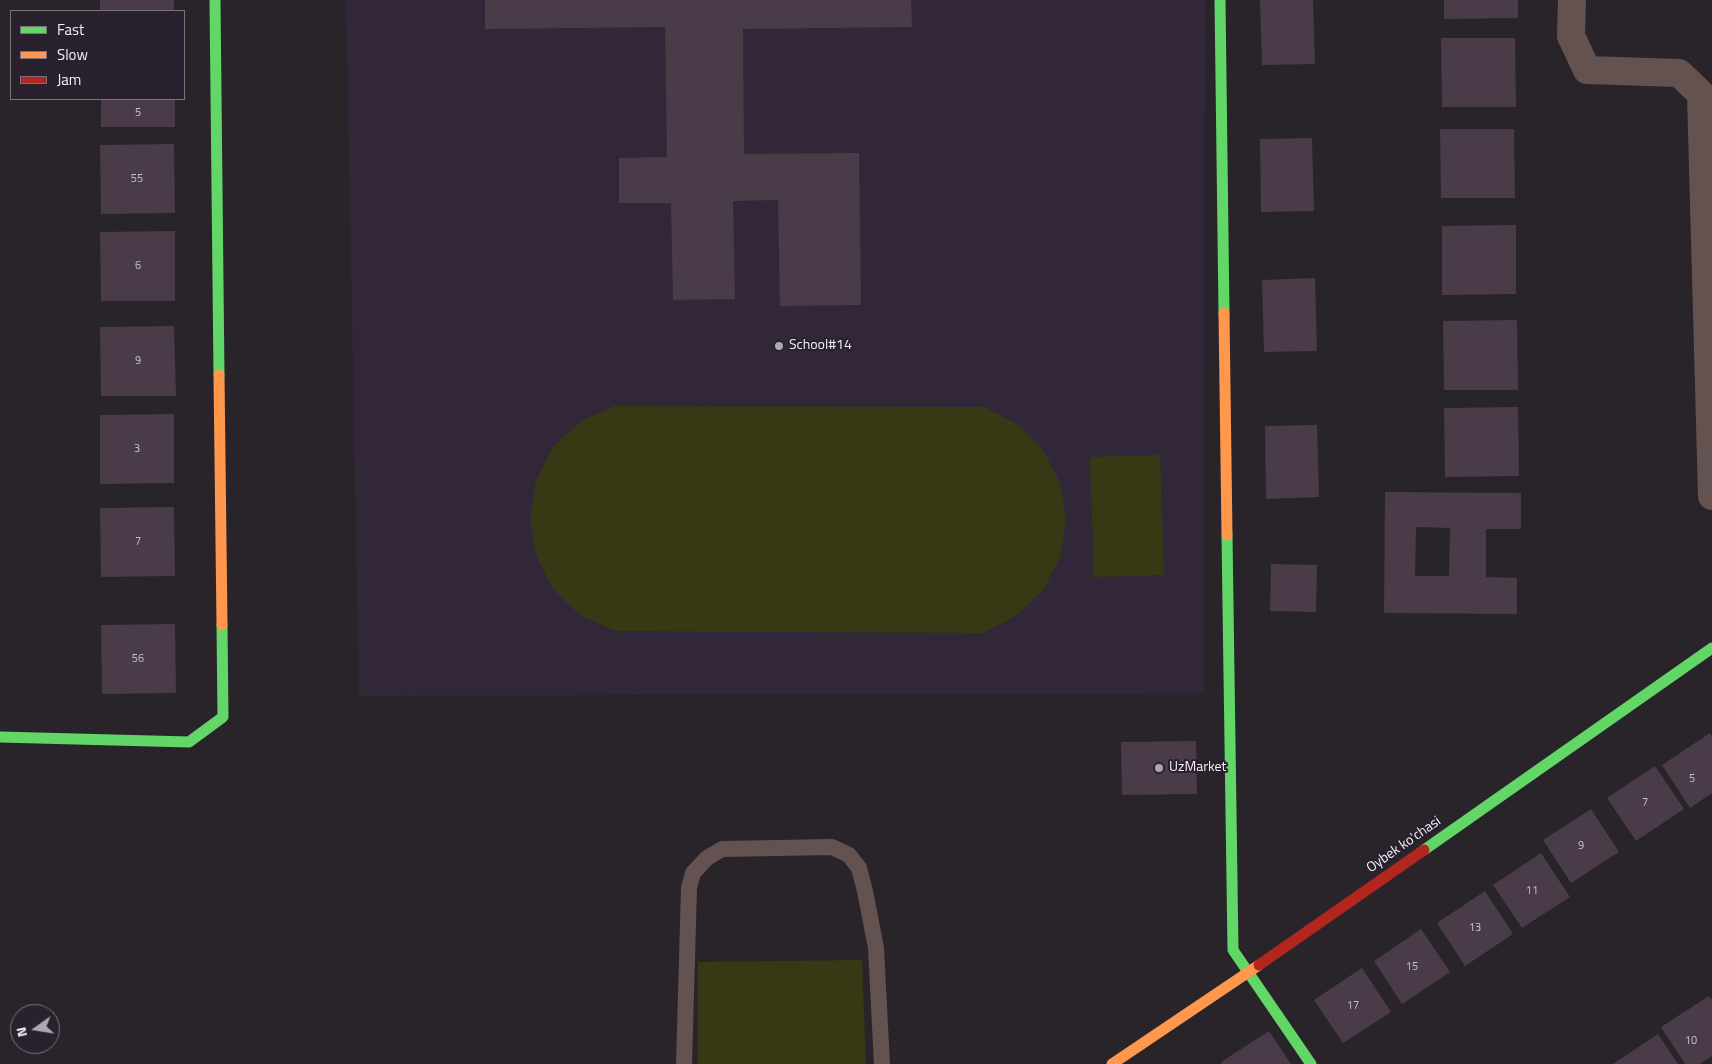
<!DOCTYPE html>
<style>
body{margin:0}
#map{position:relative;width:1712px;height:1064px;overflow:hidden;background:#28242a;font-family:"Titillium Web",sans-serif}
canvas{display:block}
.legend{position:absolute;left:10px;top:10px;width:175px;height:90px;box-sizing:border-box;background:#29212d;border:1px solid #7a737e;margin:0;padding:6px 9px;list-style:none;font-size:15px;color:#f4eff7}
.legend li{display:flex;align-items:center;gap:10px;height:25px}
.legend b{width:25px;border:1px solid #7a737e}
.north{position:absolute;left:10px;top:1004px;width:50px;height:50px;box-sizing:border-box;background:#29212d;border:1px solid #7a737e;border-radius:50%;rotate:257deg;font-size:14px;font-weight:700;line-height:20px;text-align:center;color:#f4eff7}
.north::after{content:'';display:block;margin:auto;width:18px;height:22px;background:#ada8af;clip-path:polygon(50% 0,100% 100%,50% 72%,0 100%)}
</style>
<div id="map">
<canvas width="1712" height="1064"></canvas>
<ul class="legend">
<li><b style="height:6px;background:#63d668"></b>Fast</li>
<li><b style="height:6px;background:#ff974d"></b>Slow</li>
<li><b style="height:6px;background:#b3261e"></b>Jam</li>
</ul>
<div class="north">N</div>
</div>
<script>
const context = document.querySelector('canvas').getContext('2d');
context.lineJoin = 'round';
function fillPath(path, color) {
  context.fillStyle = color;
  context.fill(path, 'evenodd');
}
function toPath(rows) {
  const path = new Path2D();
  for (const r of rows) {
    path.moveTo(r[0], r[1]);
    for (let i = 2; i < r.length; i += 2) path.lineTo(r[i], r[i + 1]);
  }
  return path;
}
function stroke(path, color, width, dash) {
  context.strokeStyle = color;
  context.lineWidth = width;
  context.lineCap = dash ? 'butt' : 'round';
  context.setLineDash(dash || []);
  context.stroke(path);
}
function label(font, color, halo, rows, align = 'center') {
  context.font = font + ' "Titillium Web",sans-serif';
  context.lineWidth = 4;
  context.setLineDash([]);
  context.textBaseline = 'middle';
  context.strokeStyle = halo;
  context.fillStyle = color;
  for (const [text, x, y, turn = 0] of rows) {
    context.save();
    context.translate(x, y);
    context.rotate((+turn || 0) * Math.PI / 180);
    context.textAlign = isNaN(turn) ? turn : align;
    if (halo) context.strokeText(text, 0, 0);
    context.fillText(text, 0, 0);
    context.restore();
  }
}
const built = toPath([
 [346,0,1205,0,1204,693,359,696]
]);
const green = toPath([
 [615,406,984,407,1017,424,1043,450,1060,483,1066,520,1060,557,1043,590,1016,616,983,633,615,631,580,615,553,589,536,555,530,518,536,480,553,447,581,421],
 [1160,455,1164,575,1094,577,1090,457],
 [862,960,866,1064,698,1064,698,962]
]);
const building = toPath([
 [100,0,174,0,174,11,100,11],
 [485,0,911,0,912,27,743,29,744,154,859,153,861,305,780,306,778,200,733,201,735,299,673,300,671,203,619,203,619,158,667,157,665,27,485,29],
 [1260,0,1313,0,1315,64,1262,65],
 [1444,0,1518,0,1518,18,1444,19],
 [1441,38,1515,38,1516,107,1442,107],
 [101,99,175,99,175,127,101,127],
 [1440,129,1514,129,1515,198,1441,198],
 [1312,138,1314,211,1261,212,1260,139],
 [174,144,175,213,101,214,100,145],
 [1516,225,1516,294,1442,295,1442,226],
 [175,231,175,301,101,301,100,232],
 [1315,278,1317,351,1264,352,1262,280],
 [1517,320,1518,390,1444,390,1443,321],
 [174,326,176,396,101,396,100,327],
 [1518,407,1519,476,1445,477,1444,408],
 [174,414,174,483,100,484,100,415],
 [1317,425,1319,497,1266,499,1265,426],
 [1385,492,1521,493,1521,529,1486,529,1486,577,1517,578,1517,614,1384,613],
 [1416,527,1450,528,1449,576,1415,576],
 [174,507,175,576,101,577,100,508],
 [1271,564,1317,565,1316,612,1270,611],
 [175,624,176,693,102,694,101,625],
 [1710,733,1712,737,1712,793,1690,808,1662,765],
 [1196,741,1197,794,1122,795,1121,742],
 [1655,766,1684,809,1636,841,1607,798],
 [1591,809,1619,852,1571,883,1543,840],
 [1541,853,1570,897,1522,928,1493,885],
 [1485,891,1513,934,1465,966,1437,923],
 [1421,929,1450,972,1402,1004,1374,961],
 [1362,968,1391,1012,1343,1043,1314,1000],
 [1709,996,1712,1000,1712,1056,1700,1064,1685,1064,1661,1027],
 [1269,1031,1291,1064,1222,1064,1221,1062],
 [1658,1034,1678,1064,1613,1064]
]);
const lane = toPath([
 [684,1064,689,888,693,873,707,858,722,849,832,847,849,855,859,868,865,891,876,948,882,1064]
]);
const street = toPath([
 [1572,0,1571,36,1587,70,1679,73,1701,94,1712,496]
]);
const fast = toPath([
 [215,0,219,375],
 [1220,0,1224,313],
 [1227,535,1233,950,1311,1064],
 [0,737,189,742,223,717,222,625],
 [1424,850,1712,648]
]);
const slow = toPath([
 [1224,313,1227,535],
 [219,375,222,625],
 [1112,1064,1259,965]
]);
const jam = toPath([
 [1259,965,1424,850]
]);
const markers = [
 [779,346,5,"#ada8af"],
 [1159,768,5,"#ada8af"]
];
const numberNames = [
 ["5",138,113],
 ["55",137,179],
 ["6",138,266],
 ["9",138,361],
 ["3",137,449],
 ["7",138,542],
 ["56",138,659],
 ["5",1692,779],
 ["7",1645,803],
 ["9",1581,846],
 ["11",1532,891],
 ["13",1475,928],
 ["15",1412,967],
 ["17",1353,1006],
 ["10",1691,1041]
];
const poiNames = [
 ["School#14",789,346],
 ["UzMarket",1169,768]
];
const streetNames = [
 ["Oybek ko'chasi",1404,845,-35]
];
fillPath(built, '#322738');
fillPath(green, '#363914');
fillPath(building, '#4a3b49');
stroke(lane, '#645251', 16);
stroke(street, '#645251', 28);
stroke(fast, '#63d668', 11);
stroke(slow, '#ff974d', 11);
stroke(jam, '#b3261e', 11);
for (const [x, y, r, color] of markers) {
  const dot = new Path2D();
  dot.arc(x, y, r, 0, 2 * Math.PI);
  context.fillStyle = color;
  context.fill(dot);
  stroke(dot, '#29212d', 2);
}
label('11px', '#cac2cc', null, numberNames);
label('14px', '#f4eff7', '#29212d', poiNames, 'left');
label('14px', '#f4eff7', '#29212d', streetNames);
</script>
